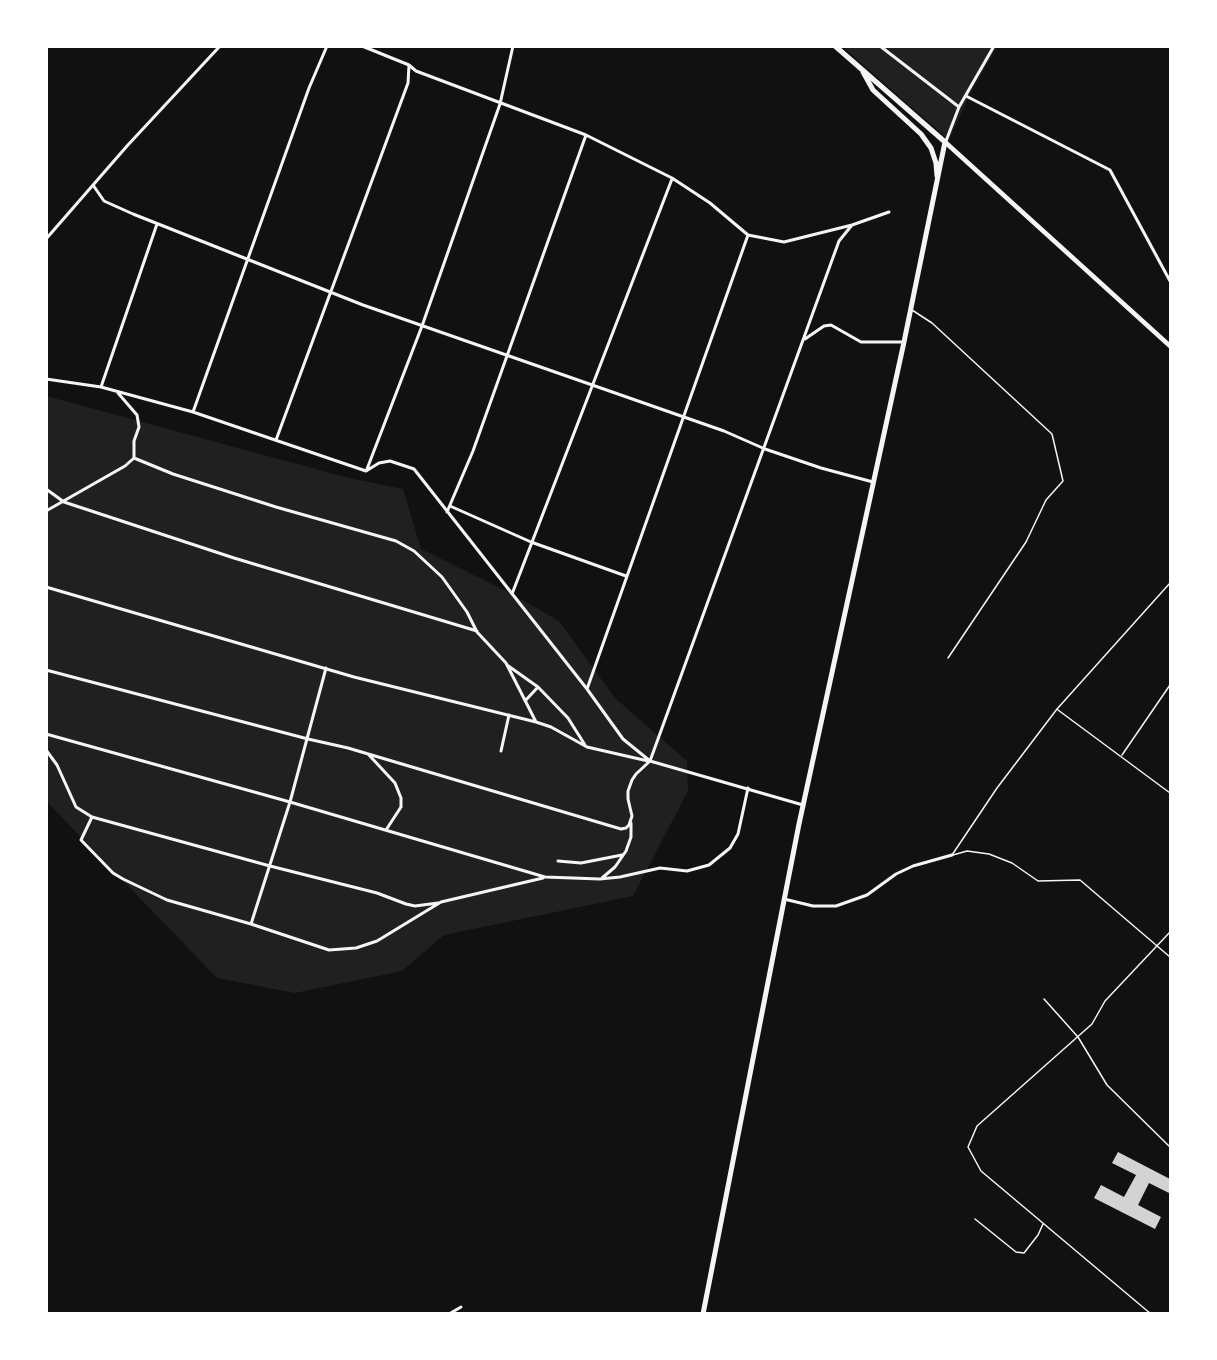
<!DOCTYPE html>
<style>
body{margin:0}
#map{position:relative;width:1217px;height:1360px;overflow:hidden;background:#111;font-family:Overpass,sans-serif}
canvas{display:block}
.frame{position:absolute;inset:0;border:48px solid #fff;pointer-events:none}
</style>
<div id="map">
<canvas width="1217" height="1360"></canvas>
<div class="frame"></div>
</div>
<script>
const context = document.querySelector('canvas').getContext('2d');
context.lineJoin = 'round';
function fillPath(path, color) {
  context.fillStyle = color;
  context.fill(path, 'evenodd');
}
function toPath(rows) {
  const path = new Path2D();
  for (const r of rows) {
    path.moveTo(r[0], r[1]);
    for (let i = 2; i < r.length; i += 2) path.lineTo(r[i], r[i + 1]);
  }
  return path;
}
function stroke(path, color, width, dash) {
  context.strokeStyle = color;
  context.lineWidth = width;
  context.lineCap = dash ? 'butt' : 'round';
  context.setLineDash(dash || []);
  context.stroke(path);
}
const green = toPath([
 [843,47,997,47,971,92,949,140],
 [46,396,349,478,403,489,421,549,512,594,559,621,615,698,687,761,688,791,633,896,444,935,402,971,295,993,217,978,47,802]
]);
const building = toPath([
 [1118,1152,1170,1179,1169,1193,1149,1183,1138,1205,1161,1217,1155,1229,1094,1198,1101,1185,1124,1197,1136,1175,1112,1163]
]);
const service = toPath([
 [912,310,932,323,1052,434,1063,481,1046,500,1026,542,948,658],
 [1058,710,1170,793],
 [1122,755,1170,685],
 [952,855,997,788,1057,709,1170,583],
 [953,855,967,851,989,854,1012,863,1038,881,1080,880,1170,957],
 [1044,999,1078,1037,1107,1085,1170,1147],
 [975,1219,1016,1252,1024,1253,1038,1235,1043,1224],
 [1151,1314,981,1171,968,1147,977,1126,1092,1024,1105,1001,1170,932]
]);
const minor = toPath([
 [362,46,409,65],
 [880,46,959,107],
 [966,96,1110,170,1170,281],
 [946,141,959,107,994,46],
 [93,185,104,201,133,214,363,305,724,431,765,449,821,468,873,482],
 [46,239,127,146,220,46],
 [805,339,824,326,831,325,861,342,903,342],
 [46,379,101,387,193,412,366,471,379,463,390,461,414,469,587,689,623,739,650,761,803,805],
 [101,387,157,224],
 [118,393,137,415,139,427,134,441,134,458,173,474,276,507,396,541,414,551,442,577,467,612,477,632,506,663,536,722],
 [193,412,309,88,327,46],
 [276,440,408,83,409,65,416,71,586,135,672,178,710,203,748,235,784,242,852,225,889,212],
 [367,469,422,326,500,104,513,46],
 [46,489,64,502,234,558,477,631],
 [450,506,531,542,626,576],
 [46,511,125,466,134,458],
 [447,512,473,451,586,135],
 [46,587,354,677,536,722,551,727,587,747,648,761],
 [512,594,672,179],
 [507,665,538,687],
 [46,670,308,739,348,748,621,829,626,828,629,825,632,816,628,799,628,791,632,780,636,774,650,761,839,241,852,225],
 [587,689,748,235],
 [525,701,538,687,568,718,585,745],
 [46,734,290,802,545,877,600,879,620,877,660,868,687,871,709,865,730,848,738,834,748,788],
 [46,750,57,765,76,807,92,817,270,866,377,893,406,904,415,906,438,903],
 [501,751,509,715],
 [369,755,395,783,401,798,401,807,386,830],
 [92,817,81,840,113,873,123,879,167,900,251,924,329,950,356,948,377,941,441,902,543,878],
 [558,861,581,863,622,855],
 [602,878,615,867,626,851,631,837,631,823],
 [784,899,813,906,836,906,867,895,896,874,913,866,952,855],
 [251,924,290,802,326,668],
 [449,1314,461,1307]
]);
const secondary = toPath([
 [945,142,1170,346]
]);
const trunk = toPath([
 [863,72,873,90,921,134,931,148,936,163,937,176],
 [703,1314,799,824,904,342,945,142,835,46]
]);
fillPath(green, '#202020');
fillPath(building, '#d3d3d3');
stroke(service, '#f5f5f5', 1.5);
stroke(minor, '#f5f5f5', 3);
stroke(secondary, '#f5f5f5', 4.5);
stroke(trunk, '#f5f5f5', 5);
</script>
